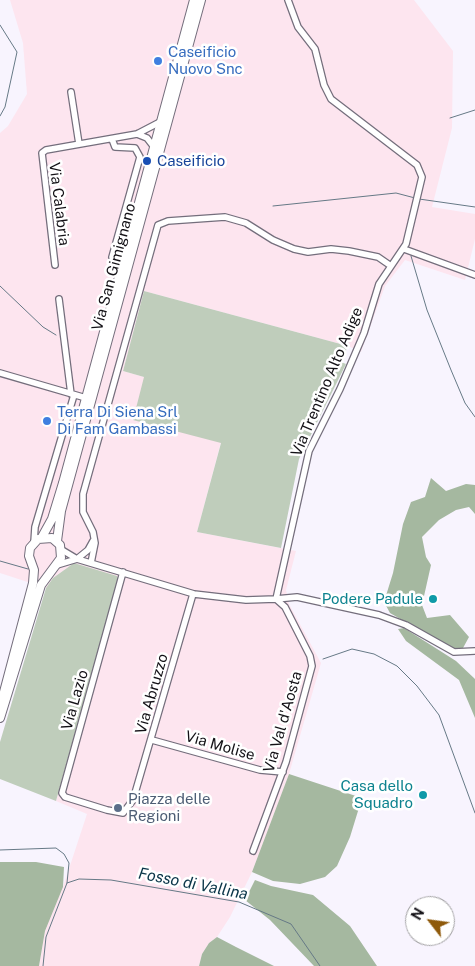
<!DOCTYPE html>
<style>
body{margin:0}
#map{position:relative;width:475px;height:966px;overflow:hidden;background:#f8f4fe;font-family:"Public Sans",sans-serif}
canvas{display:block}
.north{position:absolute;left:405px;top:896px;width:50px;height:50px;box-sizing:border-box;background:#fff;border:1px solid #a1a0a2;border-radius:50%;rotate:300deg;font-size:14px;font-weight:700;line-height:20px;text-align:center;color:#131116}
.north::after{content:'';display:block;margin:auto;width:18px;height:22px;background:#8f5a0b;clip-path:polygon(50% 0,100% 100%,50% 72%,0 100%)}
</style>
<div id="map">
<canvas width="475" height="966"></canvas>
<div class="north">N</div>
</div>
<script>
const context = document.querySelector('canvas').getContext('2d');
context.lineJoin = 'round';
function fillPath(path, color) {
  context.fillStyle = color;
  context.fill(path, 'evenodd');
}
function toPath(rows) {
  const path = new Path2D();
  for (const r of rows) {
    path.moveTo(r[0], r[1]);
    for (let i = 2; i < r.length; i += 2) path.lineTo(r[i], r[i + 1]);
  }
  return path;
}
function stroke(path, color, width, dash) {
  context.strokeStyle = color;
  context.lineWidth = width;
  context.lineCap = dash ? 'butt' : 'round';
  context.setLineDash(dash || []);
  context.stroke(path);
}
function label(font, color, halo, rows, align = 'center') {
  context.font = font + ' "Public Sans",sans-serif';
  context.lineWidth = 5;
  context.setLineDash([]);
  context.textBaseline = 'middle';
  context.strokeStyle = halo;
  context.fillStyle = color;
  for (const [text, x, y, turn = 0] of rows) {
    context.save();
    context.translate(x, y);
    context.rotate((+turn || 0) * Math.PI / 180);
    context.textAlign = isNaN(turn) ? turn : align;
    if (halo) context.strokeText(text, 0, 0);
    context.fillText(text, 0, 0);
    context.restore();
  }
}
const industrial = toPath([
 [10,0,414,0,453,51,452,128,432,207,475,214,475,239,465,280,405,260,385,286,361,352,348,346,144,291,123,371,144,377,221,442,197,532,296,551,286,590,289,604,321,663,289,774,252,872,230,917,217,937,209,943,202,954,199,966,39,966,45,931,63,887,87,814,56,801,118,578,116,576,74,563,53,578,46,588,0,573,0,133,8,126,27,94,23,43]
]);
const green = toPath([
 [144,291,348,346,341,362,346,364,299,459,281,548,197,532,221,443,133,420,144,377,123,371],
 [74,563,117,576,118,578,56,801,0,779,0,742,46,588,53,578]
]);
const forest = toPath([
 [431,478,446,491,466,484,475,485,475,514,469,507,456,510,439,520,422,537,426,557,431,565,422,605,427,618,450,615,469,637,463,648,460,649,450,648,390,613,384,602,393,573,403,524,411,502,425,497],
 [404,628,456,661,475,679,475,718,459,680,406,641,398,629],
 [289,774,362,798,350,837,337,866,325,877,300,884,273,881,252,872],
 [0,862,36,862,64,867,63,887,45,931,39,966,0,966],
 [255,880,271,886,313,895,350,926,377,966,314,966,270,920,245,900],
 [217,937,236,947,274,966,199,966,202,954,209,943]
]);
const stream = toPath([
 [0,25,17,52,5,107,0,116],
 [450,118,475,110],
 [419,199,475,207],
 [273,206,396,193,415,198],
 [411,256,427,310,451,370,465,403,475,417],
 [0,286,43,327,56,335],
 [0,561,28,569],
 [323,659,352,649,374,654,397,666,417,686,439,715,475,813],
 [0,850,56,848,64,854,69,863,67,883,46,937,43,966],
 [67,883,79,879,111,880,239,902,291,924,320,966]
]);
const street = toPath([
 [288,0,298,27,315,49,324,85,331,99,417,165,422,177,406,244,379,284,364,333,340,389,309,451,276,599,297,597,379,615,406,625,454,652,475,651],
 [71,92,79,144],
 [137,134,147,138,154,147],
 [112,139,115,147,135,148,140,157,112,257],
 [404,249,475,275],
 [55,265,42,153,46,150,137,134,160,122],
 [59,299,71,394],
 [0,373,86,398],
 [34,542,35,527,74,395],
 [62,550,77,559,194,594,246,600,276,599,285,607,310,656,312,666,286,762,253,851],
 [91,563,95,543,93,532,83,512,83,494,158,225,168,221,225,217,246,223,273,240,294,249,308,252,331,249,349,251,378,257,391,266],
 [57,565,77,559,88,550,93,541],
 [123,572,62,793,65,797,107,810,123,813,133,800,193,594],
 [152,740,260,770,283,772]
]);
const secondary = toPath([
 [42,537,52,519,63,483,194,0],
 [57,541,61,511,201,0],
 [0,707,33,583,34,570,29,556,30,548,38,539,52,538,60,545,61,558,41,585,0,718]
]);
const markers = [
 [158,61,5,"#3f7fe0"],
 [147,161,5,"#1a4fb4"],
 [47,421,5,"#3f7fe0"],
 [433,599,5,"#0f9aa8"],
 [423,795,5,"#0f9aa8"],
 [118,808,5,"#5c6f8a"]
];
const shopNames = [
 ["Caseificio",168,52],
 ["Nuovo Snc",168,69],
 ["Terra Di Siena Srl",57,412],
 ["Di Fam Gambassi",57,429]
];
const transitNames = [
 ["Caseificio",157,161]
];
const streetNames = [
 ["Via Calabria",59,204,83],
 ["Via San Gimignano",114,267,-75],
 ["Via Trentino Alto Adige",327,382,-67],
 ["Via Abruzzo",152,694,-74],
 ["Via Lazio",75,700,-74],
 ["Via Val d'Aosta",283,722,-74],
 ["Via Molise",220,746,16]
];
const cultureNames = [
 ["Podere Padule",423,599],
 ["Casa dello",413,786],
 ["Squadro",413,803]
];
const serviceNames = [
 ["Piazza delle",128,799],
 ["Regioni",128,816]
];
const waterNames = [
 ["Fosso di Vallina",193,884,11]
];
fillPath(industrial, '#fde5ef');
fillPath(green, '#bfcdbb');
fillPath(forest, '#a5b8a0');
stroke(stream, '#667986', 1);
stroke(street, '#746e7c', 8);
stroke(secondary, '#746e7c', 10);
stroke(street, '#fff', 5.5);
stroke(secondary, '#fff', 8);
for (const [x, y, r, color] of markers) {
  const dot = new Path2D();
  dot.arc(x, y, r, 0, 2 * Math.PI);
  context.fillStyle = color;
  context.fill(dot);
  stroke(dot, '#fff', 2);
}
label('15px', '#366cbe', '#fff', shopNames, 'left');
label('15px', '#164399', '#fff', transitNames, 'left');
label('15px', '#131116', '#fff', streetNames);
label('15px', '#0d838f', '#fff', cultureNames, 'right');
label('15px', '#4e5e75', '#fff', serviceNames, 'left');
label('italic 16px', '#0a3548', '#fff', waterNames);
</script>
